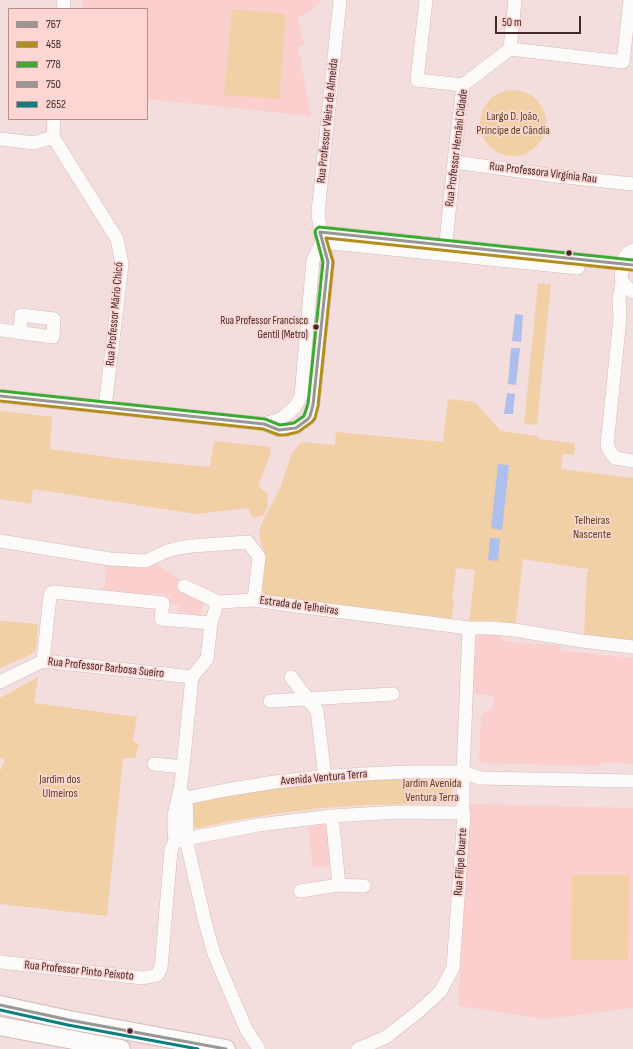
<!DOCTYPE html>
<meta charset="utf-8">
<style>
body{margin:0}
#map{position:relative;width:633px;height:1049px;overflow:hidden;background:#f3dddd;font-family:"Sofia Sans Condensed",sans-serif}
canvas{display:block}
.legend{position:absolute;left:8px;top:8px;width:140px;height:112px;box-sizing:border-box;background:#fdd5d3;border:1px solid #b2908f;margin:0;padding:5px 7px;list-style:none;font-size:12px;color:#422929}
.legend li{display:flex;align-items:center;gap:8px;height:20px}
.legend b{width:20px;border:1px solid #b2908f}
.scale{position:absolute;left:495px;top:16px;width:86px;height:18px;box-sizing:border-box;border:2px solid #422929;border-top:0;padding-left:5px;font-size:12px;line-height:14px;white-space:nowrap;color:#422929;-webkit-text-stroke:3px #fdd5d3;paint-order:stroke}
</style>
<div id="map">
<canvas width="633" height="1049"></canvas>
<ul class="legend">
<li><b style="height:5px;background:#989796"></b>767</li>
<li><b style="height:5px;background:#b38e1c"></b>45B</li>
<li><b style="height:5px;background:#3dab31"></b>778</li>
<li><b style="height:5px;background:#989796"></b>750</li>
<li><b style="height:5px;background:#0c807e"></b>2652</li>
</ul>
<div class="scale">50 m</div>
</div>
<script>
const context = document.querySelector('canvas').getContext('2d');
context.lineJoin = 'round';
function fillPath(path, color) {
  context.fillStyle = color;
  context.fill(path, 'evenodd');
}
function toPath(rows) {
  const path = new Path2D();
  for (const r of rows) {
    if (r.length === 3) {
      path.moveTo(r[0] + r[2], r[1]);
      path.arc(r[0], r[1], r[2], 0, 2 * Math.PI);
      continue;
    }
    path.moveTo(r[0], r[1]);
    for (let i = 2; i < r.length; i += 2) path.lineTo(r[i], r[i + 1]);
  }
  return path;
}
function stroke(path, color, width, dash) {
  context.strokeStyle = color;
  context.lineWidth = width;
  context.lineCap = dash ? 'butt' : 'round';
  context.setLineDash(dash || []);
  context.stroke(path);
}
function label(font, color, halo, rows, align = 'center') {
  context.font = font + ' "Sofia Sans Condensed",sans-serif';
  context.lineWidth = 3.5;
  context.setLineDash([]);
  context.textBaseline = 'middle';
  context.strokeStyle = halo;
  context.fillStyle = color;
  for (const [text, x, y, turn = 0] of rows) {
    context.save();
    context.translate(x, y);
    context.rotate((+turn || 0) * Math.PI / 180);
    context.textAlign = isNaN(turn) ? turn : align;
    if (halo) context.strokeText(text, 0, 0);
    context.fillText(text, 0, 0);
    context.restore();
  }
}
const built = toPath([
 [85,0,323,0,298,19,304,44,298,46,311,116,147,99,147,9,82,9,83,3],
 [106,560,153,562,182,581,177,589,203,602,201,615,178,612,179,606,169,605,170,595,152,593,149,594,148,596,102,592,105,583],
 [475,632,502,634,502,640,516,643,560,645,561,651,633,658,633,764,601,762,600,766,480,763,479,761,481,717,483,713,493,708,494,696,473,694],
 [470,804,633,808,633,1008,546,1019,458,1006],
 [329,824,334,865,313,867,308,827]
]);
const green = toPath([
 [232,9,286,14,279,99,224,95],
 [513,123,33],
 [538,283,551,284,537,425,524,424],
 [448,399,475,402,501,431,538,436,538,439,575,443,574,455,563,454,561,469,633,478,633,642,584,636,587,572,588,572,588,569,523,559,515,628,469,624,475,570,456,568,452,601,454,601,451,623,334,607,301,599,273,599,265,595,262,590,261,572,266,557,260,539,259,531,263,521,281,486,292,453,301,442,335,445,336,432,443,442],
 [0,411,52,417,50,449,123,459,210,467,214,441,271,447,270,455,258,486,267,493,268,507,262,516,253,518,248,508,196,514,33,489,31,504,0,499],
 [0,621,38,624,36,649,32,654,0,668],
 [38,677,34,703,137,717,133,740,139,745,135,758,123,758,107,916,0,904,0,771,5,760,0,758,0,698],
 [408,778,451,779,452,786,450,803,366,805,323,808,280,813,237,820,197,828,195,827,194,826,193,803,232,795,276,788,320,783],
 [572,875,629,875,628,960,571,960]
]);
const water = toPath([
 [515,314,523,315,521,342,512,341],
 [511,348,520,348,516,385,508,384],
 [507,393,515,394,513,414,504,414],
 [498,464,509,465,502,530,491,528],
 [490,538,500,539,498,561,488,560]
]);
const minor = toPath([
 [426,0,417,80,463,85],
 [63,9,64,0],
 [510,49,623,62,630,0],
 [54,119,53,137,117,239,122,264,105,407],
 [0,139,34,143,53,137],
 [454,162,556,176,633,184],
 [320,232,633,265],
 [322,242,578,268],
 [633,250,629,252,624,258,621,277,622,281,627,287,633,292],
 [445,253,454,162,463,85,510,49,515,0],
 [622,281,619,299,620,318,607,445,609,450,615,458,633,461],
 [0,330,53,337,54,319,21,315,20,332],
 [0,396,264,424,279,430,285,430,296,428,308,419,310,416,313,405,328,262,322,242,318,213,340,0],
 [264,424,281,419,295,407,301,396,313,260,322,242],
 [0,541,110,559,146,561,167,551,178,548,192,546,248,542,259,557,254,600],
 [184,586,218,602,254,600,304,607,469,628,492,628,514,630,582,641,633,647],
 [218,602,211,623,207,659,192,677,183,767,180,790,186,798,187,825,186,839,205,922,214,954,246,1029,259,1049],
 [43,661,50,596,51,593,54,592,163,603,161,619,211,623],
 [291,677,317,711,325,777],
 [0,682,43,661,192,677],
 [270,701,393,694],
 [154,764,183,767],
 [186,798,231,789,275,782,320,777,364,774,408,772,463,772,480,778,633,781],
 [332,816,339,885],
 [175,841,174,830,174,815,180,790],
 [300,891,339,885,364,886],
 [0,962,143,978,157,975,161,968,171,850,175,841,258,825,332,816,399,812,463,813],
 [358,1049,386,1037,418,1012,440,992,453,968,464,814,463,813,463,772,469,628]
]);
const highway = toPath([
 [0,1005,69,1020,226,1049],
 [0,1026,121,1049]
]);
const bus1 = toPath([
 [320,232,633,265],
 [0,396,264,424,279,430,296,428,308,419,310,416,313,405,328,262,320,232]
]);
const bus2 = toPath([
 [0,401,263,429,279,435,285,435,298,432,312,422,315,418,318,406,333,262,326,238,632,270]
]);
const bus3 = toPath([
 [1,391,265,419,280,425,294,423,304,416,308,404,323,262,315,232,316,229,319,227,633,260]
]);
const bus4 = toPath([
 [0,1005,69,1020,226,1049]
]);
const bus5 = toPath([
 [0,1010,68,1025,198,1049]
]);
const markers = [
 [569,253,3.5,"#422929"],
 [316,327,3.5,"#422929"],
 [130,1031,3.5,"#422929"]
];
const busNames = [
 ["Rua Professor Francisco",308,321],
 ["Gentil (Metro)",308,335]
];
const parkNames = [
 ["Largo D. João,",513,117],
 ["Príncipe de Cândia",513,131],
 ["Telheiras",592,521],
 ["Nascente",592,535],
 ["Jardim dos",60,780],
 ["Ulmeiros",60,794],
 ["Jardim Avenida",432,784],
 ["Ventura Terra",432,798]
];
const streetNames = [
 ["Rua Professor Vieira de Almeida",328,121,-84],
 ["Rua Professor Hernâni Cidade",457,148,-83],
 ["Rua Professora Virgínia Rau",543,173,7],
 ["Rua Professor Mário Chicó",115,314,-85],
 ["Estrada de Telheiras",299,606,8],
 ["Rua Professor Barbosa Sueiro",106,668,6],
 ["Avenida Ventura Terra",324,778,-5],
 ["Rua Filipe Duarte",461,862,-86],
 ["Rua Professor Pinto Peixoto",79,971,6]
];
fillPath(built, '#facfce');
fillPath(green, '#f2d0a5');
fillPath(water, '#acbfed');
stroke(minor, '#d2bbbb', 14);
stroke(highway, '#d2bbbb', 20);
stroke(minor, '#fdfafa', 13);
stroke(highway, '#fdfafa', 18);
stroke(bus1, '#989796', 3);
stroke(bus2, '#b38e1c', 3);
stroke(bus3, '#3dab31', 3);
stroke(bus4, '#989796', 3);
stroke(bus5, '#0c807e', 3);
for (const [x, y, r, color] of markers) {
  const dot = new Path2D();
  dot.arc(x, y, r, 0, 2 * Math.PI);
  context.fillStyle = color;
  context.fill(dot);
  stroke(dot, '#fdd5d3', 1.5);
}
label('11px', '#422929', '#fdd5d3', busNames, 'right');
label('12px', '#5a451c', '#fdd5d3', parkNames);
label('12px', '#422929', '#fdd5d3', streetNames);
</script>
